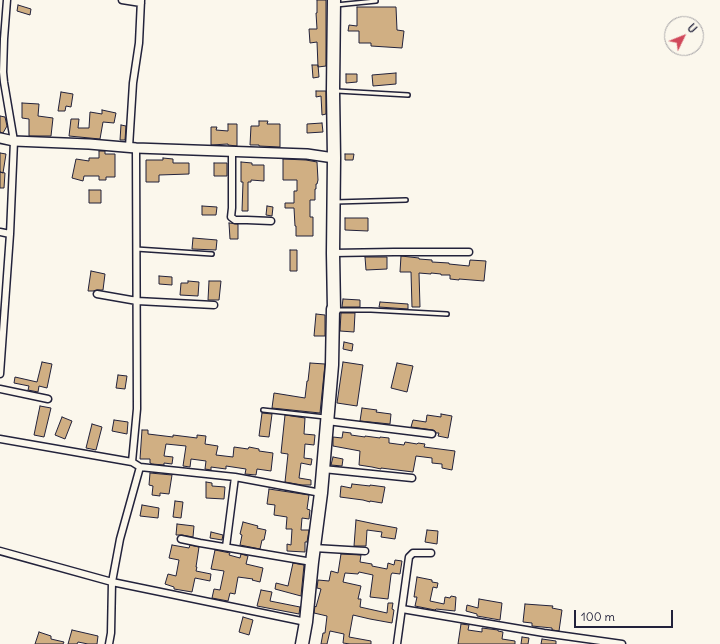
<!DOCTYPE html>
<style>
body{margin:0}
#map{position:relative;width:720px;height:644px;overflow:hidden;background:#fbf7ec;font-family:Delius,sans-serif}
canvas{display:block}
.north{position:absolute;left:664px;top:16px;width:40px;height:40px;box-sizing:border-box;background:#fbf7ec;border:1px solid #a4a2a5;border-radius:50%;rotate:47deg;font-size:11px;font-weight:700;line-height:16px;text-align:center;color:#22223b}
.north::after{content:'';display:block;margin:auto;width:14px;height:18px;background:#d1495b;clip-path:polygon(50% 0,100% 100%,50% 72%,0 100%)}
.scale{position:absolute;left:574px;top:610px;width:99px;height:18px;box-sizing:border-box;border:2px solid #22223b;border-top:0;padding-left:5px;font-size:12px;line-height:14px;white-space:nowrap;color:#22223b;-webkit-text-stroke:3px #fbf7ec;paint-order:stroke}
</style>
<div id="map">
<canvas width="720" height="644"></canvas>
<div class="north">U</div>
<div class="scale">100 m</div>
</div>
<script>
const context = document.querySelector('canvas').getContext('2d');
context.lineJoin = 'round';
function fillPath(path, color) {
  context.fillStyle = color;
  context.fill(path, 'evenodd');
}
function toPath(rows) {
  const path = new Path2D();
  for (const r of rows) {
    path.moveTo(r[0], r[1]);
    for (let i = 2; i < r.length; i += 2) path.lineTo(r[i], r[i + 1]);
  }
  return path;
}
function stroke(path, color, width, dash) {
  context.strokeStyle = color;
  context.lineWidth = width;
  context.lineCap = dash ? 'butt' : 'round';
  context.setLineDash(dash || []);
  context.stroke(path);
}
const building = toPath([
 [317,0,326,0,326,66,318,67,317,42,310,43,309,29,317,29,316,13,317,13,317,0],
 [18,5,31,9,30,15,17,11,18,5],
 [357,7,396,7,397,30,404,31,402,48,371,46,371,43,359,43,359,31,348,31,349,25,357,26,357,7],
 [312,65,318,65,319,77,313,78,312,65],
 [396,73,396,84,373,86,372,75,396,73],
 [346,74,357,74,357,82,346,83,346,74],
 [316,91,326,91,326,114,322,115,321,96,316,97,316,91],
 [61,92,73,94,71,107,66,106,65,111,58,111,61,92],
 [22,103,39,104,38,116,53,118,51,136,29,136,29,119,22,118,22,103],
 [102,110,116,113,114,123,103,122,100,139,69,136,71,119,79,119,78,128,89,128,90,112,102,114,102,110],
 [0,116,5,117,7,126,3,133,0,132,0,116],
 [259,121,268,121,267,124,280,124,280,147,259,146,259,145,250,145,251,126,259,126,259,121],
 [322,123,323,132,307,133,307,124,322,123],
 [228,124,237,124,237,146,228,145,228,144,211,145,211,127,217,127,216,130,228,131,228,124],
 [121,125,126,126,125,140,120,140,121,125],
 [99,151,105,151,105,154,115,154,115,177,106,177,106,180,99,180,99,176,84,176,83,181,72,178,76,159,89,161,89,158,99,158,99,151],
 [0,153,6,154,3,173,0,172,0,153],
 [345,154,354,154,353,160,345,160,345,154],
 [163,158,173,159,173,163,189,163,189,174,159,175,159,182,146,182,146,160,163,160,163,158],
 [283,159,306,160,317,162,318,180,317,184,316,184,316,189,315,189,315,200,310,200,310,217,313,217,313,236,296,236,296,226,295,226,294,208,285,208,285,203,294,203,294,191,297,191,297,180,283,180,283,159],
 [241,162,252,163,252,165,264,165,264,181,251,180,251,182,248,182,248,211,242,211,243,182,241,182,241,162],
 [214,163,227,163,227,176,214,176,214,163],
 [0,172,5,173,4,188,0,188,0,172],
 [89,190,101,190,101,203,89,203,89,190],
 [202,206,217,207,216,215,202,215,202,206],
 [267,206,273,207,272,216,266,215,267,206],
 [345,218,368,218,368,231,345,230,345,218],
 [229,223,238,224,238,239,230,239,229,223],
 [193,238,217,240,216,250,192,249,193,238],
 [290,250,297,250,297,271,290,271,290,250],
 [401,256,419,258,419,259,432,260,432,262,449,263,449,264,469,266,470,260,486,261,484,281,459,279,459,280,450,279,450,275,441,275,441,274,431,273,431,274,419,273,420,307,412,307,411,272,400,272,401,256],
 [365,257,387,257,387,269,366,270,365,257],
 [91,271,105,274,103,290,97,290,93,291,88,291,91,271],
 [159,276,172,277,172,285,159,284,159,276],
 [188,281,199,282,198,296,180,295,181,283,188,283,188,281],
 [209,281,221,281,219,300,208,300,209,281],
 [343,299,360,300,360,307,342,307,343,299],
 [380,302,408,304,408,309,379,307,380,302],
 [341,313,355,313,354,332,340,331,341,313],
 [316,314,325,315,325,336,314,336,316,314],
 [344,342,353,344,352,351,343,349,344,342],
 [42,362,52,364,47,388,39,386,38,392,28,390,29,386,14,383,15,377,37,382,42,362],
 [343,362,363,365,357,406,337,403,343,362],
 [310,363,325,364,320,413,272,408,274,393,305,398,307,381,308,381,310,363],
 [397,363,413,366,407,392,391,388,397,363],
 [118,375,127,376,125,389,116,388,118,375],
 [40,406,51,408,44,437,34,435,40,406],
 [362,408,377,410,376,412,391,414,390,424,360,421,362,408],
 [262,413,272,414,269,437,259,436,262,413],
 [441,414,452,416,448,438,438,436,439,433,436,433,435,431,433,430,411,427,413,420,426,422,427,415,441,417,441,414],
 [285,415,305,418,304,434,315,435,314,445,305,444,304,458,312,459,311,465,301,463,299,478,311,480,311,485,302,485,285,482,288,454,281,453,285,415],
 [62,417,72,421,65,439,55,435,62,417],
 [114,420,128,422,127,434,112,431,114,420],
 [92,424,102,427,96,450,86,448,92,424],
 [142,430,148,430,148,434,173,437,173,435,197,438,197,435,206,436,205,444,218,446,216,455,233,457,234,447,248,449,249,447,259,449,259,451,273,453,271,471,257,469,256,475,245,474,246,469,226,466,226,469,211,467,211,470,205,469,206,461,191,459,190,467,183,466,186,446,166,444,164,456,173,457,172,464,164,463,164,465,152,464,150,463,150,459,140,459,142,430],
 [343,432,351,433,351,435,365,437,365,436,380,438,380,437,389,438,389,443,404,445,405,442,417,444,418,443,425,444,424,447,455,451,452,470,442,468,442,464,432,463,432,458,416,456,413,472,381,468,381,469,372,467,359,465,360,451,333,446,333,437,342,438,343,432],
 [333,457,343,459,342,466,331,465,333,457],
 [150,473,172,475,169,494,160,493,160,496,152,495,153,486,149,485,150,473],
 [206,482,212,483,212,486,225,487,224,499,206,498,206,482],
 [352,484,370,486,370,485,385,487,382,503,370,501,370,502,363,500,340,497,341,486,351,488,352,484],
 [269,489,309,495,307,509,310,510,309,519,302,518,301,530,309,530,307,542,305,542,305,552,287,551,287,544,291,545,292,529,286,529,287,517,274,515,275,505,267,504,269,489],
 [175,501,183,502,181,518,173,517,175,501],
 [142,505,159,508,158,518,140,516,142,505],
 [356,520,375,524,397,528,395,539,381,537,382,532,367,530,366,546,354,546,356,520],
 [243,522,258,526,257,528,266,530,264,540,262,540,260,549,240,545,242,535,240,534,243,522],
 [177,524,194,526,193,537,182,535,176,535,177,524],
 [427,530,438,531,437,544,425,542,427,530],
 [211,532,223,535,222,540,210,538,211,532],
 [172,545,189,548,190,545,199,547,196,567,197,567,196,571,211,574,210,581,195,578,192,592,174,589,174,587,165,584,168,574,176,576,179,560,169,558,172,545],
 [215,550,230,553,229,555,240,558,241,554,248,556,246,564,263,568,260,582,252,580,253,579,238,577,235,594,230,593,228,601,212,598,214,589,220,590,224,571,211,569,215,550],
 [341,554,361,555,360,562,372,564,372,566,387,569,388,563,394,565,395,560,402,561,400,574,392,573,391,575,388,599,370,597,373,575,359,572,358,574,345,573,343,582,361,586,358,599,361,599,360,607,387,613,388,603,393,603,392,609,394,610,392,623,370,619,353,615,349,637,371,641,371,644,350,644,343,643,344,634,330,631,327,644,321,644,323,633,325,633,327,616,314,613,315,606,316,607,321,589,317,588,318,580,329,581,331,571,338,573,341,554],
 [293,563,304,565,301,596,275,589,276,583,288,586,293,563],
 [417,577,432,580,432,582,438,583,437,588,433,587,430,601,444,604,445,597,450,598,451,596,456,597,455,611,436,609,435,610,415,606,417,597,414,597,417,577],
 [261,590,272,592,270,601,300,607,299,614,257,606,261,590],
 [479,599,502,603,500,620,477,616,477,614,466,611,467,605,478,608,479,599],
 [525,604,553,606,552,608,562,610,559,631,552,630,552,628,532,626,532,623,523,622,525,604],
 [243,617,253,620,249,635,239,632,243,617],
 [461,624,469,625,468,630,482,632,482,628,498,630,498,631,503,632,502,639,515,641,515,644,458,644,461,624],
 [72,630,98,636,97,644,88,644,78,642,77,644,68,644,72,630],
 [39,632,51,636,51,639,64,642,63,644,35,644,39,632],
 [522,637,529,638,528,644,521,644,522,637],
 [542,639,556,641,556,644,541,644,542,639]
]);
const lane = toPath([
 [336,5,376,1],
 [337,91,408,95],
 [335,202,406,200],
 [136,249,212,254],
 [338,310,371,310,447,314],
 [263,410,325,417]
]);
const street = toPath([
 [122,0,141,3],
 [129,147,133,83,139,43,141,0],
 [232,152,232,208,231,217,235,220,247,220,271,221],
 [0,232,10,234],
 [333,253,394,252,469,252],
 [97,294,137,301,214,305],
 [0,374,10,234,14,141,4,82,3,72,4,39,7,0],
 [0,389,48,399],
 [327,421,432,434],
 [0,439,132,462,140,467,235,477,321,493],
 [132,462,137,409,136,148],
 [323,469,412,478],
 [181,539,200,543,312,562],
 [226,547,235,477],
 [314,548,365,551],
 [0,551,112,582,306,622],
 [402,609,544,633,622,644],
 [109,644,111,633,112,582,120,539,140,467],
 [397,644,409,557,413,553,431,553]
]);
const secondary = toPath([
 [0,138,14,141,89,144,136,148,307,154,334,158]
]);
const highway = toPath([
 [302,644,306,622,312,562,321,493,332,365,333,309,334,310,333,253,334,158,333,91,334,0]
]);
fillPath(building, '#d0af83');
stroke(building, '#22223b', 1);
stroke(lane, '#22223b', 6);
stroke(street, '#22223b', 9);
stroke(secondary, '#22223b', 12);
stroke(highway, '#22223b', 15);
stroke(lane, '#fbf7ec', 3);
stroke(street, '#fbf7ec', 6);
stroke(secondary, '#fbf7ec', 9);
stroke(highway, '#fbf7ec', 12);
</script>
